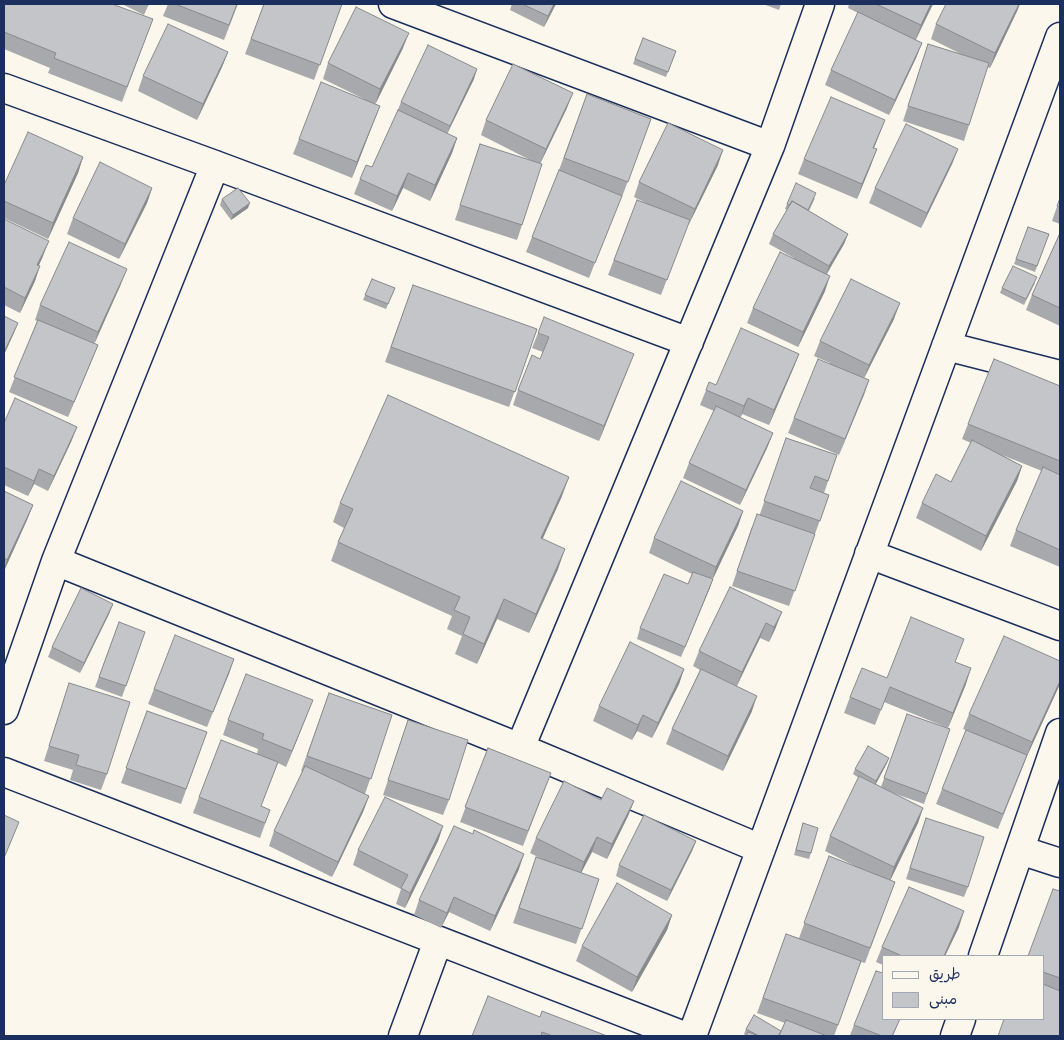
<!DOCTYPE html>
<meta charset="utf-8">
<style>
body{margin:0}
#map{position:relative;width:1064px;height:1040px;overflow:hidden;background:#fbf7ec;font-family:Mali,"Playpen Sans Arabic",sans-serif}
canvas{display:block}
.frame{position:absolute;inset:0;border:5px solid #1b2f5e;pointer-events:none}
.legend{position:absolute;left:882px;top:955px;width:162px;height:65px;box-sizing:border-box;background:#fbf7ec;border:1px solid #a1a7b3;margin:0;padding:6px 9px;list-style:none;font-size:15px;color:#1b2f5e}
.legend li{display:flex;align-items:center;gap:10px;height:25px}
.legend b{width:25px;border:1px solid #a1a7b3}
</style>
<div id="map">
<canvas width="1064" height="1040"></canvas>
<div class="frame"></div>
<ul class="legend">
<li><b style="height:6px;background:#fbf7ec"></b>طريق</li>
<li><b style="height:14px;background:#c3c5c9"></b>مبنى</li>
</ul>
</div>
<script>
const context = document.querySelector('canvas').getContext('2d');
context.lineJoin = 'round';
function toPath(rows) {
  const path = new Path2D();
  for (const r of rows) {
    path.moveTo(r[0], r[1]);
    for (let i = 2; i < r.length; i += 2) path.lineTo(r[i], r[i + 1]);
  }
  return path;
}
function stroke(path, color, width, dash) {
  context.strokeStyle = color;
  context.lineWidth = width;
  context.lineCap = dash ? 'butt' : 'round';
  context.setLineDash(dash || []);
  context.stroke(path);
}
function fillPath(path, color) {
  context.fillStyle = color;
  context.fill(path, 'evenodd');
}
const minor = toPath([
 [393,4,770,146],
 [4,88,215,165,689,342],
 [946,346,1060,375],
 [869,554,1060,626],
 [56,561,520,748,761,849],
 [4,710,56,561,215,165],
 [520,748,770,146,820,4],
 [4,772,684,1036],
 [1020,850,1060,863],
 [983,956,1060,733],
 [403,1036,438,941],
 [692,1036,1060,37],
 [955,1036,961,1019]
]);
const wall = toPath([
 [4,4,153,19,122,102,48,73,50,68,4,49],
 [122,4,149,4,144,15],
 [168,4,238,4,224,40,163,16],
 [264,4,342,4,314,80,245,54],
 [512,4,556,4,544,27,510,10],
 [763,4,781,4,779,10],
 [849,4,933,4,916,40,922,43,916,58,889,115,825,85,831,70,858,13,848,8],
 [1018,9,990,68,987,67,964,141,903,121,928,44,961,54,931,39,936,24],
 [643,38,676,51,666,77,633,64],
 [403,48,375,104,380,106,352,178,293,154,299,139,364,99,323,79,328,63],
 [228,52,222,67,197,120,138,91,143,76],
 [474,79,447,134,457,138,452,153,430,201,403,188,392,211,354,194,360,179,372,167,397,112,401,102],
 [587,94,651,119,622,197,621,197,589,278,526,252,559,170],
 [567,108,540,164,522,225,517,240,455,220,480,144,534,162,481,135,486,120],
 [885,120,874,148,871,165,857,199,798,174,804,159],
 [958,149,952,164,921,228,869,203,875,188],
 [83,157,78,173,48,239,4,218,4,185],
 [718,165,689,224,688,224,661,295,608,275,637,200,646,203,634,197,639,182],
 [152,188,147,203,119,259,67,234,73,218],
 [815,198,809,211,848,234,844,244,827,274,825,291,798,347,747,323,753,308,794,258,769,244,773,234,787,210,785,209,787,204],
 [1060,198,1060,224,1052,221],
 [222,199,248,208,231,220,220,205],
 [4,219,43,256,39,265,35,281,20,313,4,305],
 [1028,227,1049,234,1035,272,1014,264],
 [1060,233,1060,326,1026,310,1032,295],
 [372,279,395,288,386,309,363,300],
 [1035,283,1024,305,1000,293,1002,288],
 [121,284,94,343,98,345,68,417,9,392,37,321,35,320,40,305],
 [413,285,537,329,509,407,385,362],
 [894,319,864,378,869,380,839,455,788,433,794,418,830,363,814,356,820,341],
 [538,333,628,369,599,441,513,405,518,390,540,359,543,352,532,348],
 [799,354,793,369,769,425,742,414,740,418,773,433,767,448,740,505,683,478,689,463,714,411,700,405,706,390,716,385],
 [1060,386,1060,567,1010,546,1016,530,1042,471,1002,455,1022,466,1017,481,981,551,916,518,922,503,951,482,971,443,962,439,968,424],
 [4,423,77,427,71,442,48,491,34,484,28,496,4,485],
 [786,438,837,455,824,493,829,495,789,606,732,586,751,529,760,514],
 [4,491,33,505,27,520,4,571],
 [562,496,542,539,558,569,529,633,497,619,477,664,455,654,462,636,447,629,452,616,331,561,338,542,344,528,333,522,340,503],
 [743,511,738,526,712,579,713,579,709,590,681,657,637,639,640,628,688,584,692,574,649,553,654,538],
 [730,587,776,627,769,642,760,638,737,686,752,711,723,771,666,744,672,729,700,670,693,666,699,651],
 [113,604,109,614,80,673,48,657,52,647],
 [119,622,145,632,122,697,95,687],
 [234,659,207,727,148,704,154,689],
 [1060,661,1060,684,1027,756,998,829,936,804,966,730,963,729,969,714],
 [955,662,966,684,948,728,884,702,875,725,844,713,850,697,887,678],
 [684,669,679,684,652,738,637,731,632,740,593,721,599,706],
 [69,683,107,774,101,790,70,780,73,770,44,761],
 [329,693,392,715,365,794,358,791,369,796,363,812,332,877,269,846,274,831,303,772,301,771],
 [147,711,207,732,181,804,121,783],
 [907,714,950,729,924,804,893,793,923,808,918,823,890,880,895,882,865,963,861,962,834,1036,779,1036,785,1023,757,1013,786,934,799,938,829,856,857,867,825,851,830,836,859,778,853,774,855,769,887,763,876,784,881,787],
 [307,715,286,767,278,763,261,806,270,810,260,838,193,813,199,797,257,754,258,749,223,735,228,720],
 [408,720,449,800,443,815,383,795],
 [488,748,551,773,523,846,460,822],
 [601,800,634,801,628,816,607,859,592,852,581,873,599,879,576,944,513,923,536,857,546,861,530,853,536,838],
 [926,818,968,887,964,897,906,879],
 [803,823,811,853,809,859,794,855],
 [443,826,438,841,405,908,396,904,401,889,353,865,358,850],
 [473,834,519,869,490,931,449,912,441,928,414,915,419,900],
 [696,841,692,851,667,901,616,876,619,865],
 [1060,891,1060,1036,1043,1019,1043,956],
 [672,915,667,930,632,992,576,961,582,946],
 [959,927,945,956,883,956,883,965,876,962,882,947],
 [540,1017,607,1036,472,1036],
 [883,1019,900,1019,893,1036,852,1036,850,1035,854,1025],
 [746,1029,781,1031,746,1036,744,1034]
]);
const shadedWall = toPath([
 [554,4,556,4,544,27,548,16],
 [931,4,933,4,915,40,921,25],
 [1019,4,1020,4,1018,9,990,68,995,53],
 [409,33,403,48,375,105,380,89],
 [922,43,916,58,889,115,895,100],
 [228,52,222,67,197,120,203,104],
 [477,69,474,79,446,136,450,126],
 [573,93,567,108,540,164,546,149],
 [380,106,374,121,352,178,357,162],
 [885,120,879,135,868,163,873,148],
 [457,138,452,153,430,201,435,185],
 [877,149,871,165,857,199,862,184],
 [958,149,952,164,921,228,927,213],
 [723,150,718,165,689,224,695,209],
 [83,157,78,173,48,239,53,223],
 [408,173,403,188,392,211,397,196],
 [152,188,147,203,119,259,125,244],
 [250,203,248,208,231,220,233,215],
 [848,234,844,244,825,276,829,266],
 [49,241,43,256,32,280,37,265],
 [40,266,35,281,20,313,25,298],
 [127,269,121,284,93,347,98,332],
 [830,276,825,291,798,347,803,332],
 [900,303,894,319,863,380,869,365],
 [18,323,14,333,4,355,4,352],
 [98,345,92,360,68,417,74,402],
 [634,354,628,369,599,441,604,426],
 [799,354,793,369,769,425,774,410],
 [869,380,864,395,839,455,845,439],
 [748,398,739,422,744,406],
 [77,427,71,442,48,491,54,476],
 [773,433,767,448,740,505,746,490],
 [1022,466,1017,481,981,551,986,536],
 [39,469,34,484,28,496,34,481],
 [569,477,562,496,534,558,541,538],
 [33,505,27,520,4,571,7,560],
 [743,511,738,526,711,583,716,567],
 [565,549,558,569,529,633,536,614],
 [713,579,709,590,681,657,685,647],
 [504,599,497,619,477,664,484,644],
 [113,604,109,614,80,673,84,663],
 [782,612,776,627,769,642,774,627],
 [766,623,760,638,736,687,742,672],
 [234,659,229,674,207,727,213,712],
 [971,668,966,684,948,728,953,713],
 [684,669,679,684,652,738,658,723],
 [1060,681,1060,684,1027,756,998,829,1032,742],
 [757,696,752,711,723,771,728,756],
 [313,700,307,715,286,767,292,751],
 [643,715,637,731,632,740,638,725],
 [889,758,887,763,874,787,876,781],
 [369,796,363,812,332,877,338,862],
 [634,801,628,816,607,859,612,844],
 [923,808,918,823,889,883,894,867],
 [443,826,438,841,405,908,410,893],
 [597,837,592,852,579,877,584,862],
 [696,841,692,851,667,901,671,890],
 [524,854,519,869,490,931,495,916],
 [454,897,449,912,441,928,447,913],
 [964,911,959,927,945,956,944,956],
 [672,915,667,930,632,992,637,977]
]);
const building = toPath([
 [4,4,112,4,153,19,127,87,54,58,56,53,4,32,4,4],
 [175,4,237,4,229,25,175,4],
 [264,4,342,4,320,65,251,39,264,4],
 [522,4,554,4,548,16,522,4],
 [876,4,931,4,921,25,876,4],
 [946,4,1019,4,995,53,936,24,946,4],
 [356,7,409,33,380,89,328,63,356,7],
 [858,12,922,43,895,100,831,70,858,12],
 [168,24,228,52,203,104,143,76,168,24],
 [643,38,676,51,668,72,635,59,643,38],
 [928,44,989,63,969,125,908,106,928,44],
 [428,45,477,69,450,126,401,102,428,45],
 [513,64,573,93,546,149,486,120,513,64],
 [321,82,380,106,357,162,299,139,321,82],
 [587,94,651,119,628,182,564,158,587,94],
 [831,97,885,120,873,148,877,149,862,184,804,159,831,97],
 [398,110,457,138,435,185,408,173,397,196,360,179,366,165,372,167,398,110],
 [668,123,723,150,695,209,639,182,668,123],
 [906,124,958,149,927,213,875,188,906,124],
 [28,132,83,157,53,223,4,201,4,185,28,132],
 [480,144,542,164,522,225,460,205,480,144],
 [100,162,152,188,125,244,73,218,100,162],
 [559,170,622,196,595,263,532,237,559,170],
 [796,183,816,193,808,210,792,201,790,205,787,204,796,183],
 [238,188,250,203,233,215,222,199,238,188],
 [1060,198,1060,207,1057,206,1060,198],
 [637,200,690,220,667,280,614,260,637,200],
 [792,201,848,234,829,266,773,234,792,201],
 [4,219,49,241,37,265,40,266,25,298,4,287,4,219],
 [1028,227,1049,234,1037,266,1016,259,1028,227],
 [1060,233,1060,308,1032,295,1060,233],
 [69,242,127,269,98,332,40,305,69,242],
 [780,252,830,276,803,332,753,308,780,252],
 [1013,266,1037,277,1026,299,1002,288,1013,266],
 [372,279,395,288,388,304,365,295,372,279],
 [851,279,900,303,869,365,820,341,851,279],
 [413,285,537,329,515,392,391,347,413,285],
 [4,316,18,323,4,352,4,316],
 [544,317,634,354,604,426,518,390,532,355,540,359,549,337,538,333,544,317],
 [38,320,98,345,74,402,14,377,38,320],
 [741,328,799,354,774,410,748,398,744,406,706,390,709,382,716,385,741,328],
 [818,359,869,380,845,439,794,418,818,359],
 [994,359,1060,386,1060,461,968,424,994,359],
 [388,395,569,477,541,538,565,549,536,614,504,599,484,644,463,634,470,617,454,610,460,597,338,542,353,509,340,503,388,395],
 [15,398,77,427,54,476,39,469,34,481,4,467,4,423,15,398],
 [716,406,773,433,746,490,689,463,716,406],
 [786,438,837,455,828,481,815,476,810,488,829,495,820,521,764,501,786,438],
 [972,440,1022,466,986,536,922,503,936,474,951,482,972,440],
 [1043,467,1060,475,1060,550,1016,530,1043,467],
 [681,481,743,511,716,567,654,538,681,481],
 [4,491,33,505,7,560,4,558,4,491],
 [757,514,815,534,795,591,737,571,757,514],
 [693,572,713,579,685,647,640,628,664,574,688,584,693,572],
 [730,587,782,612,774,627,766,623,742,672,699,651,730,587],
 [81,588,113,604,84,663,52,647,81,588],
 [911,617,964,639,955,662,971,668,953,713,890,687,881,710,850,697,862,668,887,678,911,617],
 [119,622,145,632,126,686,99,677,119,622],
 [175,635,234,659,213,712,154,689,175,635],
 [1004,636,1060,661,1060,681,1032,742,969,714,1004,636],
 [630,642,684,669,658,723,643,715,638,725,599,706,630,642],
 [701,669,757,696,728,756,672,729,701,669],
 [246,674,313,700,292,751,262,739,264,734,228,720,246,674],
 [69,683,130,702,107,774,76,765,79,755,49,746,69,683],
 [329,693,392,715,371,779,307,756,329,693],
 [147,711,207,732,186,789,126,768,147,711],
 [907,714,950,729,927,794,884,778,907,714],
 [408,720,468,740,449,800,388,780,408,720],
 [966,730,1027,755,1003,814,942,789,966,730],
 [221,740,278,762,261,806,270,810,265,823,199,797,221,740],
 [868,746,889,758,876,781,855,769,868,746],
 [488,748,551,773,528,831,465,807,488,748],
 [305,766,369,796,338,862,274,831,305,766],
 [859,776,923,808,894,867,830,836,859,776],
 [564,781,601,800,607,788,634,801,612,844,597,837,584,862,536,838,564,781],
 [385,797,443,826,410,893,401,888,408,875,358,850,385,797],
 [4,815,19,822,4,858,4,815],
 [644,815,696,841,671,890,619,865,644,815],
 [926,818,984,837,968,887,910,868,926,818],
 [803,823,818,828,811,853,796,850,803,823],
 [454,826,473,834,474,830,524,854,495,916,454,897,447,913,419,900,454,826],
 [829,856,895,882,870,948,804,923,829,856],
 [536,857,599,879,582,929,519,908,536,857],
 [617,883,672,915,637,977,582,946,617,883],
 [909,887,964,911,944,956,902,956,882,947,909,887],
 [1053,889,1060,891,1060,978,1043,972,1043,956,1028,956,1053,889],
 [786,934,861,961,838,1025,763,998,786,934],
 [876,971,883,973,883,1019,900,1019,892,1036,882,1036,854,1025,876,971],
 [1043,984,1060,991,1060,1036,998,1036,1004,1019,1043,1019,1043,984],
 [488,996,540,1017,542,1011,607,1036,553,1036,542,1032,541,1036,472,1036,488,996],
 [754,1015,781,1031,778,1036,759,1036,746,1029,754,1015],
 [786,1020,827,1036,779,1036,786,1020],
 [748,1032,759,1036,746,1036,748,1032]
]);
stroke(minor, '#1b2f5e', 31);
stroke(minor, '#fbf7ec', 28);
fillPath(wall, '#a8a9ad');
fillPath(shadedWall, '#888a8d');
fillPath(building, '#c3c5c9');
stroke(building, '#888a8d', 1);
</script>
